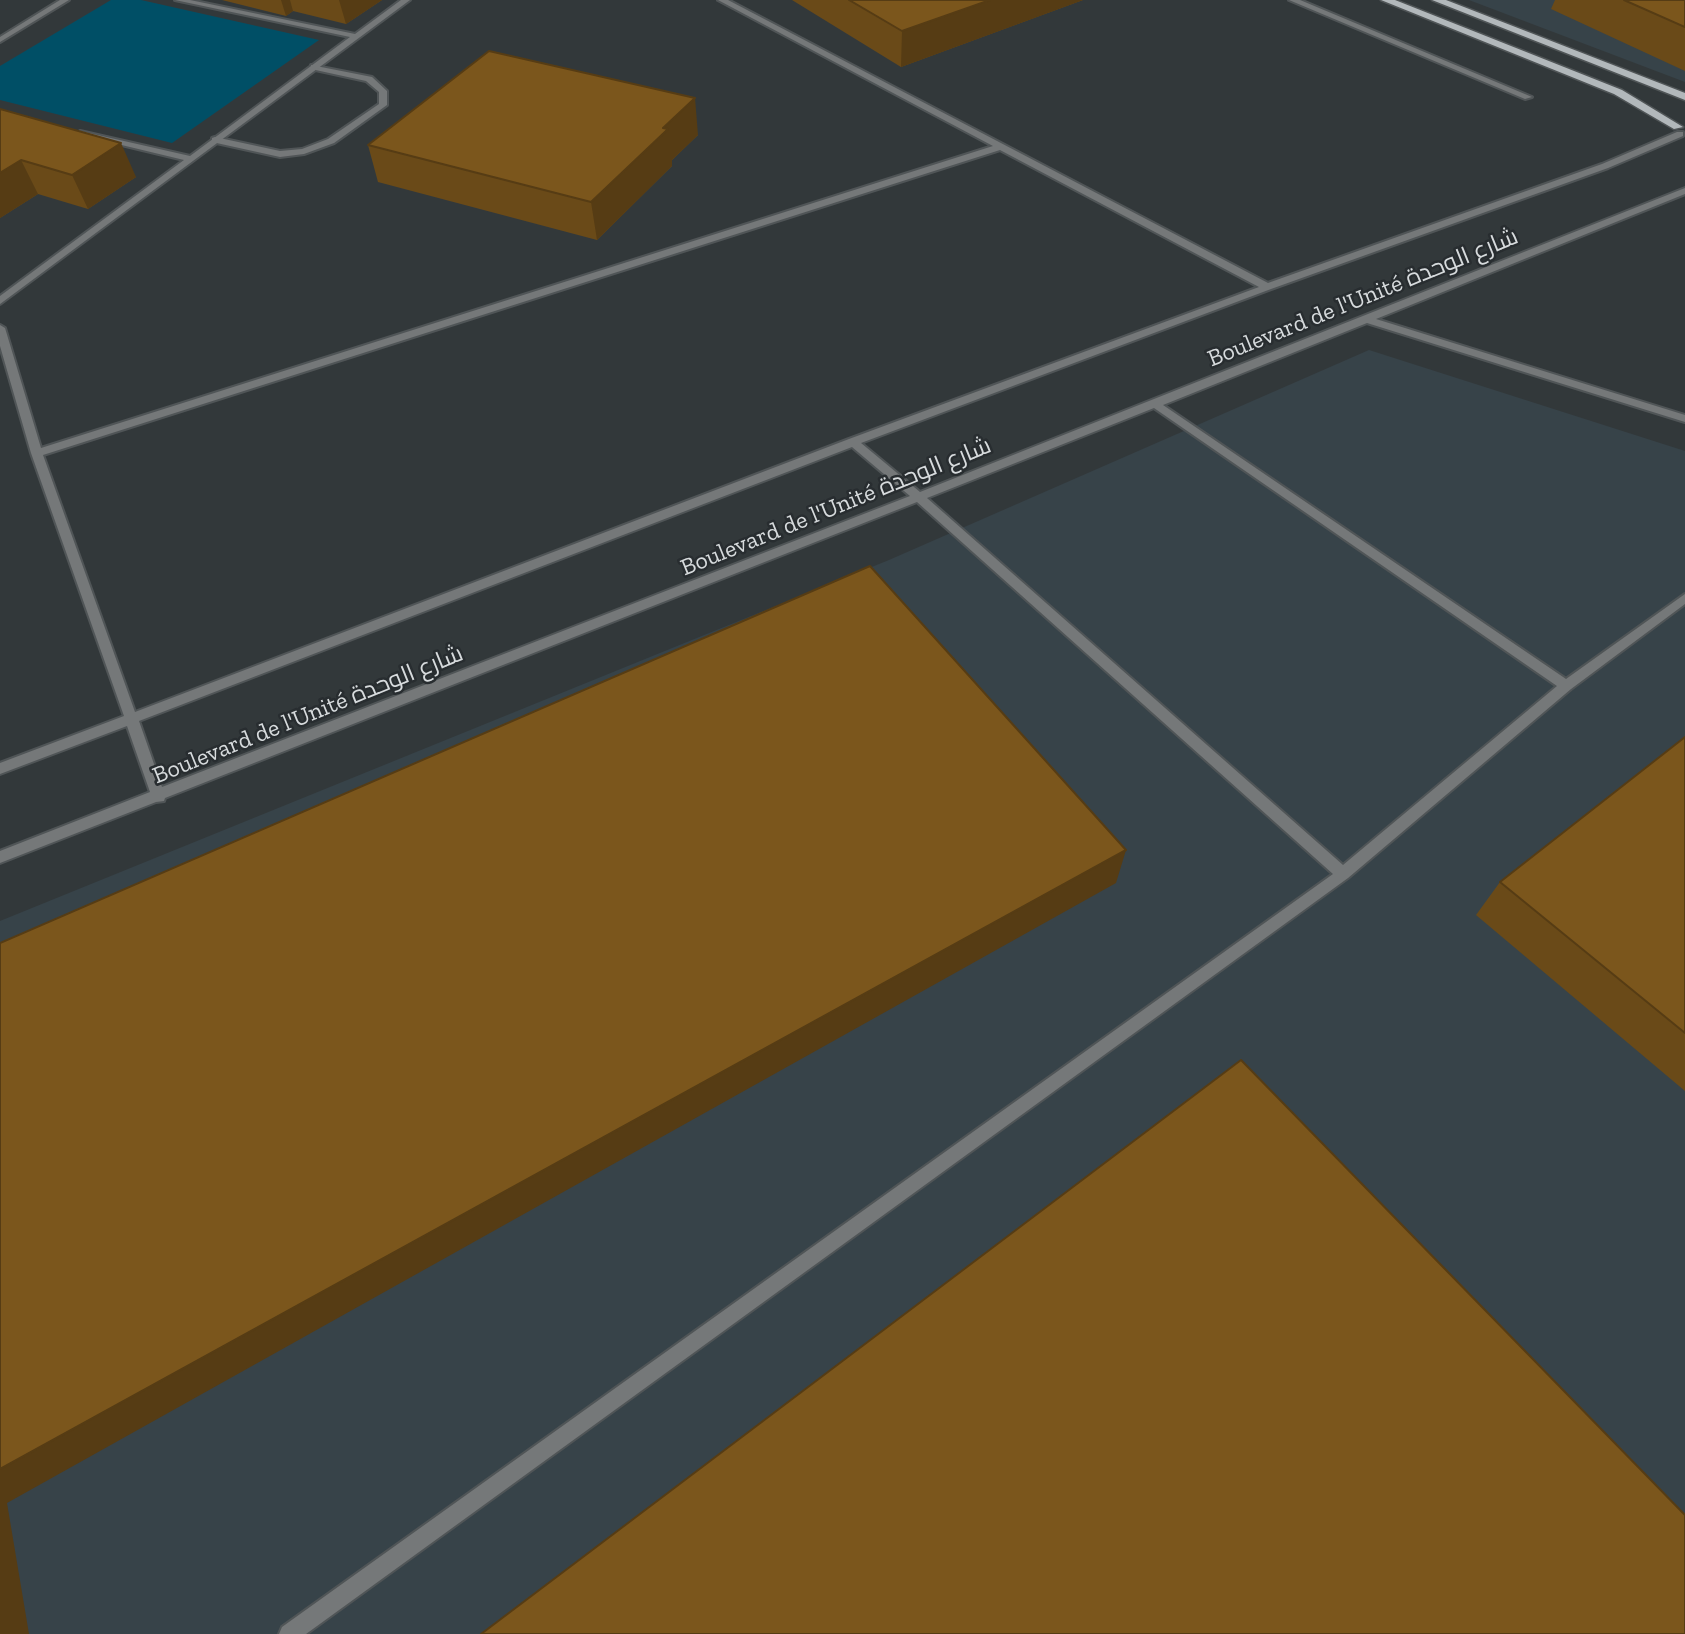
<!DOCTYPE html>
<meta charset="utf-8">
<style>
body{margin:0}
canvas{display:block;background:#32383a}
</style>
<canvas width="1685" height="1634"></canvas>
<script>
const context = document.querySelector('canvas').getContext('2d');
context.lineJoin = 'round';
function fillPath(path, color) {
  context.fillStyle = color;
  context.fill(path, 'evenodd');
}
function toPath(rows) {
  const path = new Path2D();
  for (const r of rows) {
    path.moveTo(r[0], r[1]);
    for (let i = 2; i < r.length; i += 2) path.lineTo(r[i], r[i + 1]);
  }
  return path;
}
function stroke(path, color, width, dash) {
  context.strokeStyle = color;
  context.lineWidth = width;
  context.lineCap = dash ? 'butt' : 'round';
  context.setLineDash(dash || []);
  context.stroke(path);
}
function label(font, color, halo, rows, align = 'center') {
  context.font = font + ' "Zilla Slab",Cairo,serif';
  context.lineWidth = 5;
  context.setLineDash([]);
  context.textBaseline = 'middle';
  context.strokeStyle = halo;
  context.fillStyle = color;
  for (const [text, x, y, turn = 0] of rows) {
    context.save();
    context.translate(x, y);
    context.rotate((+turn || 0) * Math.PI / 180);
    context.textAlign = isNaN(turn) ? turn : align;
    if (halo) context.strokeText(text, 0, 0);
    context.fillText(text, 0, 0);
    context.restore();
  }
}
const built = toPath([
 [1469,0,1685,0,1685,82],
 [1369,350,1685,451,1685,1634,0,1634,0,921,889,560]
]);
const green = toPath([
 [111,0,141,0,319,40,172,143,0,100,0,66]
]);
const lane = toPath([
 [1289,0,1300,0,1532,97,1525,99,1289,0],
 [311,65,372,77,387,91,387,105,334,143,304,154,280,157,212,142,212,138,215,137,280,151,302,149,328,139,379,104,379,92,366,81,311,69,311,65]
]);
const street = toPath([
 [60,0,69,0,0,42,0,37,60,0],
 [175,0,190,0,355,34,401,0,410,0,0,304,0,296,184,160,80,135,80,131,190,156,350,37,175,0],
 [718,0,728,0,1268,283,1602,164,1677,132,1683,132,1683,136,1608,168,1271,289,861,443,920,492,1685,188,1685,194,1376,319,1685,415,1685,422,1367,323,1163,405,1566,679,1685,594,1685,604,1571,689,1348,878,306,1634,279,1634,282,1627,1333,874,917,502,165,798,164,801,156,802,0,863,0,851,150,792,127,726,0,774,0,763,124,716,31,453,0,346,0,325,5,328,41,448,993,146,718,0],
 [1000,150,1259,287,849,439,135,712,43,455,1000,150],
 [1154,408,1557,686,1343,865,927,498,1154,408],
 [852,447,910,496,162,787,139,721,852,447]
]);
const primary = toPath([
 [1381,0,1395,0,1622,90,1683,127,1674,129,1614,94,1381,0],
 [1432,0,1446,0,1685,93,1685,100,1432,0]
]);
const wall = toPath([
 [222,0,382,0,346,24,293,11,286,16],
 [792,0,1083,0,901,67],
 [1555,0,1685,0,1685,71,1551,9],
 [0,109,136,177,88,209,38,194,0,218],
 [698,135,672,160,672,166,597,240,378,182,368,145],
 [1685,737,1685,1091,1476,915,1500,882]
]);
const shadedWall = toPath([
 [281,0,290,0,293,11,286,16],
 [339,0,382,0,346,24],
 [990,0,1083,0,901,67,902,31],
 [695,98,698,135,672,160,672,166,597,240,591,202,663,128],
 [121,143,136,177,88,209,72,175],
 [21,160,38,194,0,218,0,173],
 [1126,850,1116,883,7,1503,29,1634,0,1634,0,1469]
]);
const building = toPath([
 [849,0,990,0,902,31,849,0],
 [1624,0,1685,0,1685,27,1624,0],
 [489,51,695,98,663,128,668,129,591,202,368,145,489,51],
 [0,109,121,143,72,175,21,160,0,173,0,109],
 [870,566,1126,850,0,1469,0,943,870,566],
 [1685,737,1685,1033,1500,882,1685,737],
 [1241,1060,1685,1515,1685,1634,481,1634,1241,1060]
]);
const streetNames = [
 ["Boulevard de l'Unité شارع الوحدة",1363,298,-22],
 ["Boulevard de l'Unité شارع الوحدة",836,507,-22],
 ["Boulevard de l'Unité شارع الوحدة",308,715,-22]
];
fillPath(built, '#374349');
fillPath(green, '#004f66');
stroke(lane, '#505557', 4);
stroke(street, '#505557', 4);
stroke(primary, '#505557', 3);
fillPath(lane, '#757879');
fillPath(street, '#757879');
fillPath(primary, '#b2b8bb');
fillPath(wall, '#6a4a18');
fillPath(shadedWall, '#563c14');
fillPath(building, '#7b561c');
stroke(building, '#563c14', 2);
label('24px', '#d7dbdd', '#282d30', streetNames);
</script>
